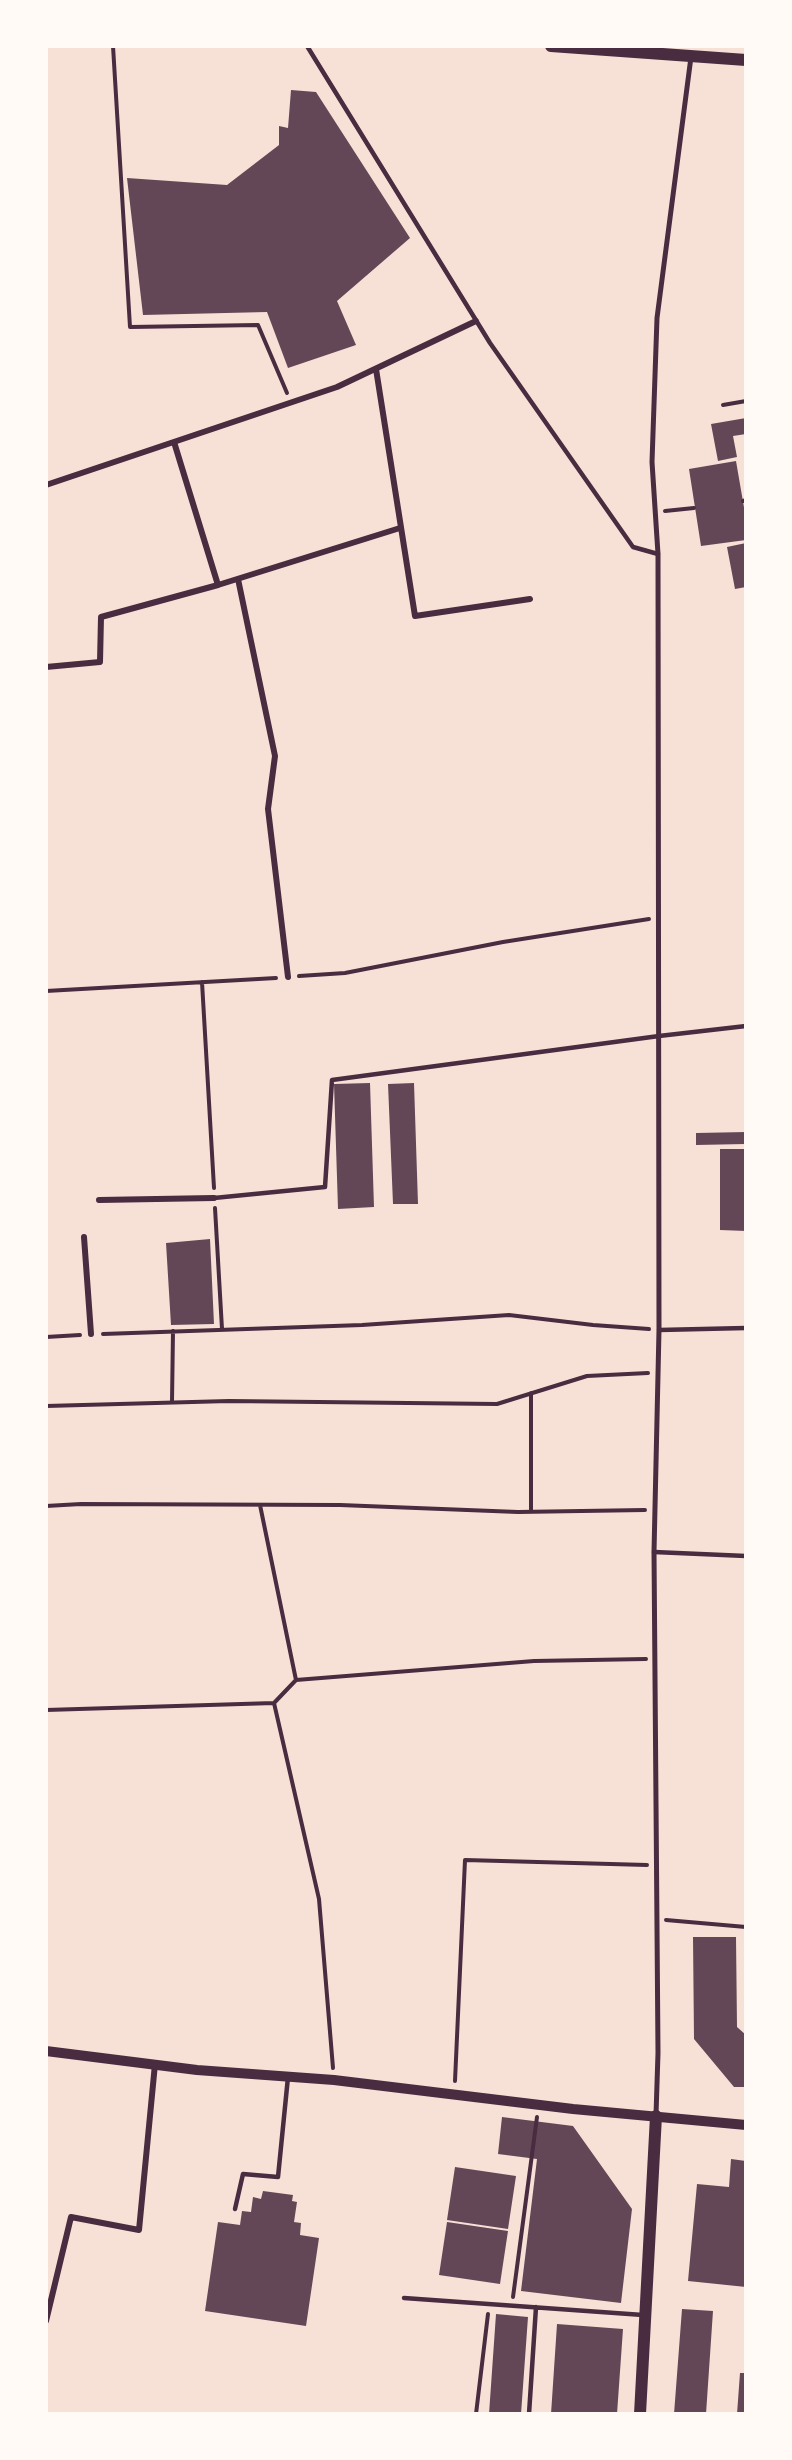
<!DOCTYPE html>
<style>
body{margin:0}
#map{position:relative;width:792px;height:2460px;overflow:hidden;background:#f7e1d7;font-family:"DM Sans",sans-serif}
canvas{display:block}
.frame{position:absolute;inset:0;border:48px solid #fffaf5;pointer-events:none}
</style>
<div id="map">
<canvas width="792" height="2460"></canvas>
<div class="frame"></div>
</div>
<script>
const context = document.querySelector('canvas').getContext('2d');
context.lineJoin = 'round';
function fillPath(path, color) {
  context.fillStyle = color;
  context.fill(path, 'evenodd');
}
function toPath(rows) {
  const path = new Path2D();
  for (const r of rows) {
    path.moveTo(r[0], r[1]);
    for (let i = 2; i < r.length; i += 2) path.lineTo(r[i], r[i + 1]);
  }
  return path;
}
function stroke(path, color, width, dash) {
  context.strokeStyle = color;
  context.lineWidth = width;
  context.lineCap = dash ? 'butt' : 'round';
  context.setLineDash(dash || []);
  context.stroke(path);
}
const building = toPath([
 [291,90,316,92,410,238,337,301,356,345,288,368,267,312,143,315,127,178,227,185,279,145,279,126,288,128],
 [746,418,746,434,733,436,737,457,718,461,711,424],
 [736,461,746,519,746,540,701,546,689,469],
 [746,543,746,587,735,589,727,547],
 [370,1083,374,1207,338,1209,334,1084],
 [414,1083,418,1204,393,1204,388,1084],
 [746,1132,746,1144,696,1145,696,1133],
 [720,1149,746,1149,746,1231,720,1230],
 [210,1239,214,1324,171,1325,166,1243],
 [693,1937,736,1937,737,2027,746,2035,746,2087,734,2087,694,2039],
 [502,2117,573,2126,632,2209,621,2303,521,2291,537,2159,498,2154],
 [731,2159,746,2161,746,2287,688,2281,697,2184,729,2187],
 [455,2167,516,2176,508,2229,447,2220],
 [263,2191,293,2195,292,2201,297,2202,294,2222,301,2223,300,2235,319,2238,306,2326,205,2311,218,2222,240,2225,242,2211,251,2212,253,2197,261,2199],
 [447,2222,508,2231,500,2284,439,2275],
 [682,2309,713,2311,706,2414,674,2414],
 [496,2314,528,2317,521,2414,489,2414],
 [557,2324,623,2329,617,2414,551,2414],
 [740,2373,746,2373,746,2414,737,2414]
]);
const path = toPath([
 [113,46,130,327,258,325,287,393],
 [723,405,746,401],
 [743,501,746,500],
 [665,511,694,508],
 [299,976,345,973,503,942,649,919],
 [202,982,214,1188],
 [46,991,276,978],
 [215,1208,222,1329],
 [103,1334,362,1325,509,1315,593,1325,649,1329],
 [46,1337,80,1335],
 [172,1402,173,1331],
 [46,1406,229,1401,497,1404,587,1376,648,1373],
 [260,1505,296,1680],
 [46,1506,81,1504,340,1505,518,1512,645,1510],
 [531,1511,531,1393],
 [296,1680,534,1661,646,1659],
 [274,1703,319,1899,333,2068],
 [46,1710,274,1703,296,1680],
 [666,1920,746,1927],
 [455,2081,465,1860,647,1865],
 [513,2297,537,2117],
 [476,2414,488,2314]
]);
const service = toPath([
 [307,46,490,343,633,547,658,554],
 [214,1198,325,1187,332,1080,659,1036,746,1026],
 [659,1330,746,1328],
 [654,1552,746,1556],
 [235,2209,243,2174,278,2177,288,2077],
 [404,2298,643,2315],
 [529,2414,536,2307]
]);
const pedestrian = toPath([
 [656,2115,658,2053,654,1552,659,1330,658,554,652,462,657,318,691,57]
]);
const minor = toPath([
 [376,369,415,616,530,599],
 [174,442,218,585,400,528],
 [46,485,337,387,476,321],
 [238,579,275,756,268,809,288,977],
 [46,667,100,662,101,617,218,585],
 [99,1200,214,1198],
 [84,1237,91,1334],
 [46,2321,71,2217,139,2230,155,2064]
]);
const tertiary = toPath([
 [46,2051,197,2070,334,2080,573,2109,746,2125]
]);
const secondary = toPath([
 [551,46,746,60],
 [640,2414,656,2116]
]);
fillPath(building, '#644757');
stroke(path, '#4a2c40', 4);
stroke(service, '#4a2c40', 4.5);
stroke(pedestrian, '#4a2c40', 5);
stroke(minor, '#4a2c40', 6);
stroke(tertiary, '#4a2c40', 10);
stroke(secondary, '#4a2c40', 12);
</script>
